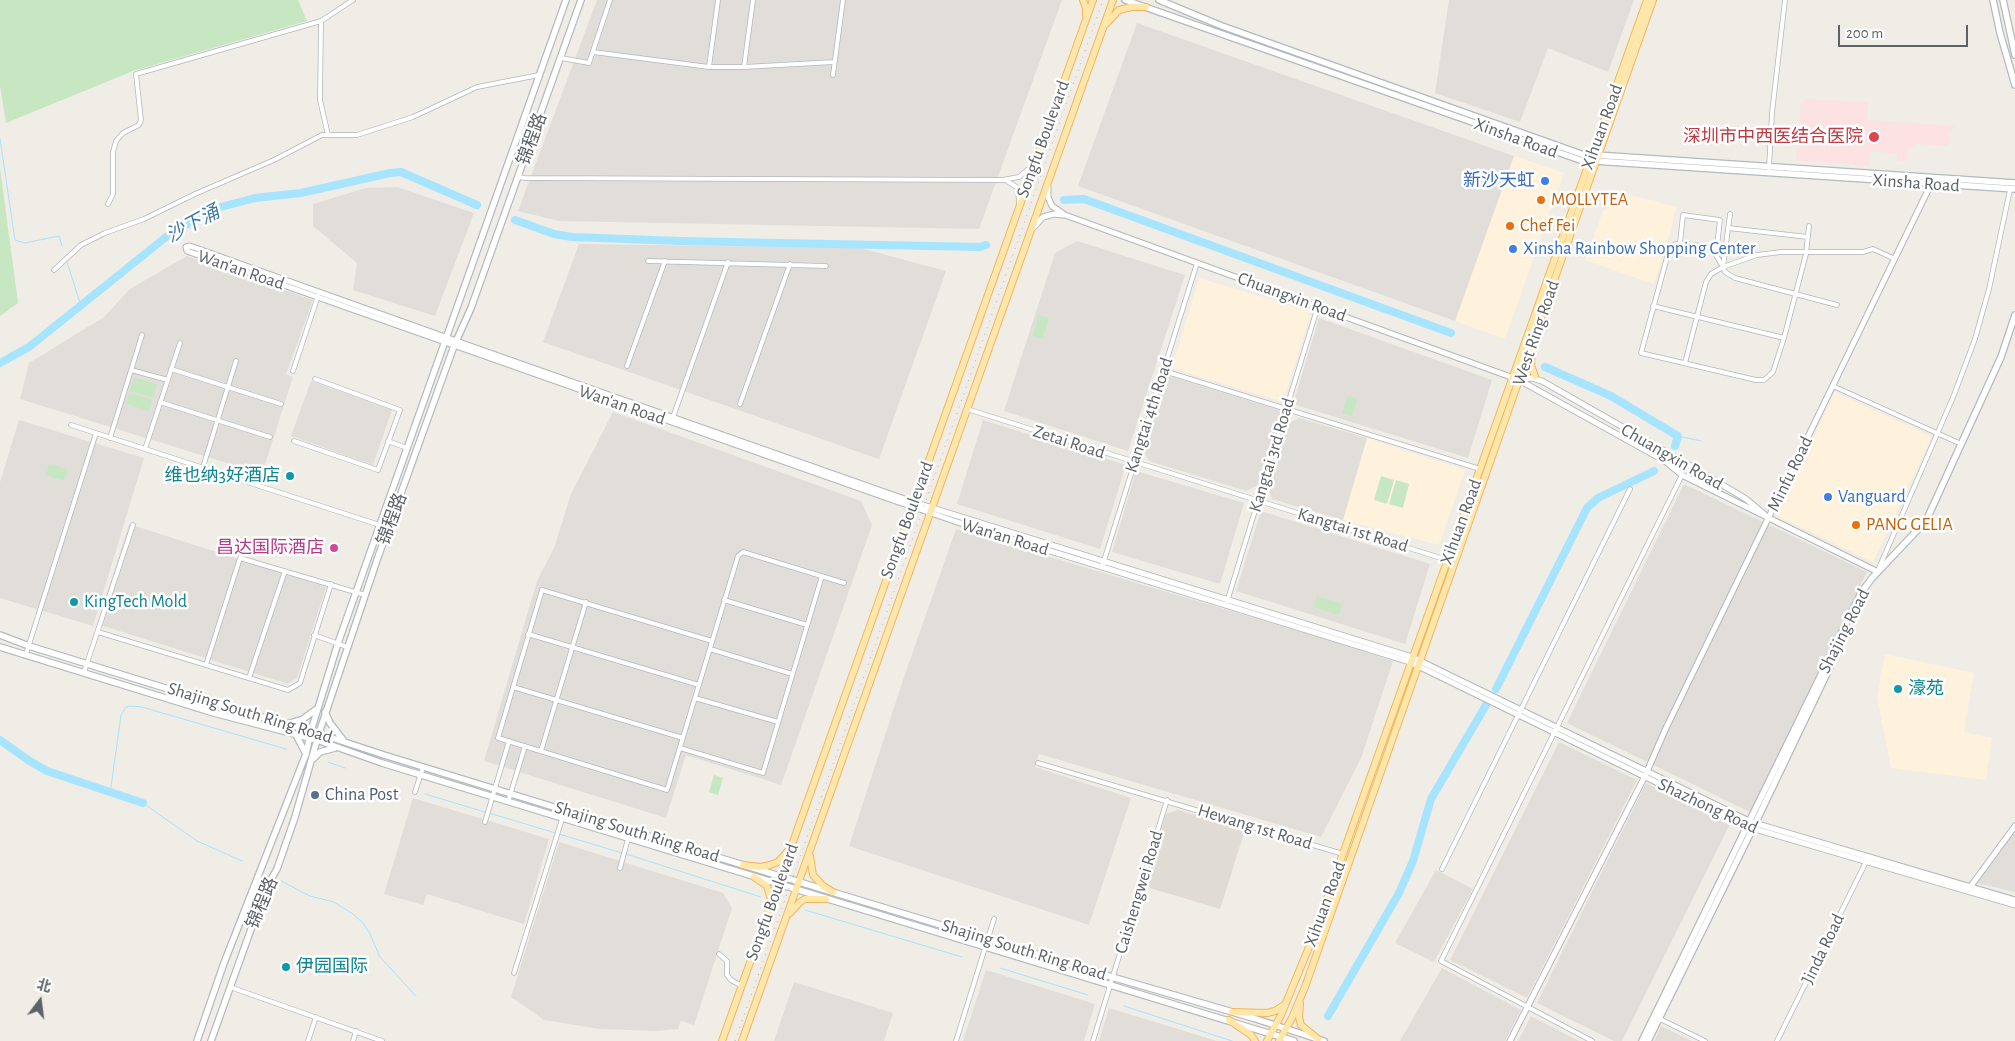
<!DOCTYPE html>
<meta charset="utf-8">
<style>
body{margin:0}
#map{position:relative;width:2015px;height:1041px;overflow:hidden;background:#f0ece6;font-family:"Alegreya Sans","Noto Sans SC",sans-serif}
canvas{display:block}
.north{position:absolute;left:15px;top:976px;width:50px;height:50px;-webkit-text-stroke:4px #fff;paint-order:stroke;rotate:15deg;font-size:14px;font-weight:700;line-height:20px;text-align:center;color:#5d6266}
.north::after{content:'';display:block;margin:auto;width:18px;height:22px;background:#5d6266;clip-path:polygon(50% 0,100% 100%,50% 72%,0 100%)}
.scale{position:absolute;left:1838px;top:25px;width:130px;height:22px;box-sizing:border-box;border:2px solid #5d6266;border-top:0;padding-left:6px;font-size:15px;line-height:18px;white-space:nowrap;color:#5d6266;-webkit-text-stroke:4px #fff;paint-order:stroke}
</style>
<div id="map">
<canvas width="2015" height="1041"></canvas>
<div class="north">北</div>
<div class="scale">200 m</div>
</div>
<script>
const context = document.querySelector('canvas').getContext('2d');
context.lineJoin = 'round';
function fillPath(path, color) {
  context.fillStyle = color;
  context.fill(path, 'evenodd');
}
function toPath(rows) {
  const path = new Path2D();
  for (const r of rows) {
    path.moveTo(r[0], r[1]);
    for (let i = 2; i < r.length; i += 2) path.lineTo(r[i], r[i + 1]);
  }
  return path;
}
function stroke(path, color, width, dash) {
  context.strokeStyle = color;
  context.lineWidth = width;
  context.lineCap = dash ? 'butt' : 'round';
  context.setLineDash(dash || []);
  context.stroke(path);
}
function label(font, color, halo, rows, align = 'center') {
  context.font = font + ' "Alegreya Sans","Noto Sans SC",sans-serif';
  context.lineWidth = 5;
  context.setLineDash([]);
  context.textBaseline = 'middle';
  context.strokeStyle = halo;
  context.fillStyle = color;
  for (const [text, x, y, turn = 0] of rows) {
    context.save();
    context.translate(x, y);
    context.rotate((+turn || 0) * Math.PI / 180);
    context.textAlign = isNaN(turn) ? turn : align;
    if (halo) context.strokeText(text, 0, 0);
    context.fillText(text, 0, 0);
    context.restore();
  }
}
const commercial = toPath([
 [1514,156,1564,173,1505,339,1455,321],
 [1631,195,1676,207,1670,233,1654,284,1585,260,1603,211],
 [1199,278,1311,312,1283,402,1172,368],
 [1835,392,1932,437,1873,562,1777,516],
 [1367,438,1465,470,1439,545,1343,520],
 [1885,654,1974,673,1964,732,1992,738,1986,780,1891,768,1877,698]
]);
const industrial = toPath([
 [597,0,1062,0,979,229,559,221,518,211],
 [1449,0,1634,0,1608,72,1548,48,1520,122,1435,93],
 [1137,23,1514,156,1455,321,1078,186],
 [397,187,474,213,435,316,353,290,357,263,313,226,313,204,366,188],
 [1077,241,1185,275,1128,451,1004,411,1055,253],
 [579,244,860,248,946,271,879,459,543,342],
 [187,256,313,300,286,374,293,377,262,474,20,399,29,363,104,317,130,289],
 [1319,318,1492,380,1468,458,1293,404],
 [1166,375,1282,411,1258,485,1246,491,1149,461,1142,449],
 [311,381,392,410,373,465,291,436],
 [613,412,861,501,872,525,781,785,686,755,666,818,484,761,537,581,554,548,571,494],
 [1299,418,1367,438,1343,520,1272,499,1267,483,1285,425],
 [19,420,144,458,93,626,0,598,0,482],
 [983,420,1126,465,1100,549,957,504],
 [1136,471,1244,503,1220,584,1112,552],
 [1684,484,1867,572,1750,812,1567,723],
 [1261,511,1430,564,1405,644,1236,591],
 [129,524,326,587,297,678,288,684,97,624],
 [956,529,1338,643,1393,661,1361,758,1321,837,1039,754,1035,767,1131,798,1089,925,849,846,903,680],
 [1559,742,1637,780,1527,998,1450,960],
 [1646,783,1730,824,1622,1041,1614,1041,1537,1003],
 [413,798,549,839,524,924,427,894,423,905,384,894],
 [2015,831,2015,892,1977,883],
 [559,842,723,893,732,908,694,1025,681,1021,678,1029,656,1031,600,1029,544,1020,511,997],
 [1436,870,1473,889,1434,962,1395,943],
 [1442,968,1521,1010,1505,1041,1400,1041],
 [986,970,1095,1004,1084,1041,963,1041],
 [794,982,893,1013,884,1041,774,1041],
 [1109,1008,1217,1041,1099,1041],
 [1531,1016,1579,1041,1518,1041],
 [1661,1026,1692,1041,1654,1041]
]);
const education = toPath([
 [1178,810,1245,830,1220,909,1150,888,1146,878,1166,814]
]);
const medical = toPath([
 [1806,99,1869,102,1867,120,1954,126,1954,129,1950,130,1949,143,1947,146,1916,144,1907,150,1907,161,1897,161,1897,154,1870,151,1868,166,1796,160,1801,103]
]);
const green = toPath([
 [0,0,298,0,307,21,133,71,6,123,0,86],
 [0,168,18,303,0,316],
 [1038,315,1049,318,1043,338,1033,336],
 [134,377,157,384,153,398,130,391],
 [129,393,152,399,149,411,126,404],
 [1348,395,1358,399,1352,416,1342,413],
 [49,464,68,469,64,481,46,475],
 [1381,476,1394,480,1387,504,1374,500],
 [1396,480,1409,484,1403,508,1389,504],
 [1317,596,1343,604,1339,615,1314,607],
 [714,775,723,778,718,795,709,792]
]);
const stream = toPath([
 [0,139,15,240,25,243,59,236,62,246],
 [67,262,81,306],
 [1678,436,1701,441],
 [328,762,345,768],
 [110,794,121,715,126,707,130,706,142,707,286,749],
 [425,794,485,812],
 [143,803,197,841,242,861],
 [489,813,622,853],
 [626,854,761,897],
 [281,881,310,896,334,902,353,914,363,923,370,934,380,957,416,996],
 [805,910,962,957],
 [1000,968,1088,995],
 [1124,1006,1232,1041]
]);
const river = toPath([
 [1064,200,1084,199,1451,333],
 [515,220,554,234,572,237,680,241,980,247,986,245],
 [0,363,29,347,171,233,217,208,255,198,301,193,390,173,401,172,477,205],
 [1545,367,1611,396,1678,436,1675,446],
 [1496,689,1587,508,1598,498,1654,471],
 [0,740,28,760,47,771,143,803],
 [1328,1016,1399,893,1413,861,1431,799,1486,705]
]);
const minor = toPath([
 [593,52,709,67,744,67,834,62],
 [561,58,589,63,610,0],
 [709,67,718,0],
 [744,67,753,0],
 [833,75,843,0],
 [328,135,320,100,321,21,353,0],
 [1769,168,1772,113,1785,0],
 [518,177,525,178,1002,180,1019,177,1033,165],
 [1007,181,1018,188,1019,203],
 [108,204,113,194,113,152,116,141,123,133,139,125,141,120,136,74,321,21],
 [1730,214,1723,267,1725,272,1735,278,1837,305],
 [1728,228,1808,237],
 [1680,243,1683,215,1720,220,1716,255,1723,267],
 [1716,248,1680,243,1673,245,1669,250,1641,353,1756,380,1764,380,1773,372,1784,338,1806,254,1809,226],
 [648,261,826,266],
 [54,270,81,245,105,233,144,219,195,194,274,160,322,135,357,135,413,117,477,87,539,75],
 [1653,306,1784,338],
 [1685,363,1706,282,1711,274,1723,267,1757,255,1781,252,1863,252,1873,249,1895,259],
 [627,366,665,261],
 [171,369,281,404],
 [131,370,168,380],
 [293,371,318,296],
 [1164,371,1480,469],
 [1833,386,1961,444],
 [160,402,270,437],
 [740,404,790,264],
 [967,409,1447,560],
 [672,420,728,262],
 [71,425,389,528],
 [110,438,142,335],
 [294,441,378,470,400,410,315,379],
 [388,441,407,448],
 [145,449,180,343],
 [203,467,236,361],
 [1102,567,1197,263],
 [1879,568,1954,395,1975,339,1989,289,2010,190],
 [724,600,807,625],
 [1226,605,1318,306],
 [98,632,288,690,300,683,331,584],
 [528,634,699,685],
 [314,635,347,647],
 [712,641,542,590,498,738,667,790,738,556,743,552,844,583],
 [710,649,792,674],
 [26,654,96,433],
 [206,665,240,558,365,595],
 [84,672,133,525],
 [249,678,285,571],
 [513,687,683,738],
 [695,698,778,722],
 [680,748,763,773,822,576],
 [541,751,586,602],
 [1038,763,1343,854],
 [415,792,423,767],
 [508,802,525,746],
 [485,822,509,741],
 [620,868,628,839],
 [1442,869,1630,489],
 [719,954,727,961,727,975,731,980,742,986],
 [514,973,562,819],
 [230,987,382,1041],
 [1658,1018,1705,1041],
 [308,1041,316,1017],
 [353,1041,356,1031],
 [956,1041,994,919],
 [1093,1041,1167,800],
 [1592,1041,1441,961,1682,475],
 [1777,1041,1867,860]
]);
const tertiary = toPath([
 [1048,187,1048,197,1052,206,1065,215,1519,380,1665,461,1682,475,1878,572],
 [1033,228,1043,217,1054,214,1062,215],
 [186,247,187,251,890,499,966,525,1410,662,1748,827,2015,905],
 [186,247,190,246,476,348,913,502,1412,657,1751,822,2015,900],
 [1519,380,1532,378,1542,381,1691,466,1746,499,1765,515],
 [1968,890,2015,826],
 [1510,1041,1645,776,1666,728,1933,180]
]);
const secondary = toPath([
 [1125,0,1580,160,2015,189],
 [1159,0,1222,26,1581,154,2015,183],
 [1993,0,2000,33,2015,85],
 [2003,0,2015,55],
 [0,635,29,646,217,704,311,731,384,755,681,846,1112,977,1253,1018,1324,1041],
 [0,647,214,713,317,740,382,763,1294,1041],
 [325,712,330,723,343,740],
 [287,724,303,719,318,708],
 [296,735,306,754],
 [313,759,320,752,335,748],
 [197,1041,224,963,306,754,311,731,338,643,566,0],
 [211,1041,265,890,277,869,295,817,319,733,378,557,454,346,471,308,581,0],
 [1642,1041,1861,593,1872,578,1926,521,2001,357,2015,315],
 [1648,1041,1755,824,1831,665]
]);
const primary = toPath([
 [1083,0,1086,8,1086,15],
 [1105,25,1119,10,1131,7,1146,7],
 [1532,349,1531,365,1535,376],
 [810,856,813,875,823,886,833,892],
 [743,865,761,867,770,865,778,862,788,851],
 [754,877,767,886,771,900],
 [790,913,799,903,805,899,826,899],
 [1300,1004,1299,1017,1301,1025,1318,1039],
 [1232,1012,1267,1013,1275,1011,1284,1005],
 [1229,1020,1251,1035,1255,1041],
 [722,1041,1093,0],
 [742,1041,1113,0],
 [1267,1041,1281,1015,1314,935,1647,0],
 [1279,1041,1292,1018,1305,987,1653,0]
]);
const rail = toPath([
 [735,1041,1103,0]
]);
const markers = [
 [1874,137,6,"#e0444e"],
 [1545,181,5,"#3f7fe0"],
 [1541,200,5,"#e8710a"],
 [1510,226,5,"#e8710a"],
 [1513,249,5,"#3f7fe0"],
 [290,476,5,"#0f9aa8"],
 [1828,497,5,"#3f7fe0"],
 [1856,525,5,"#e8710a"],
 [334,548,5,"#d1479c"],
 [74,602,5,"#0f9aa8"],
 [1898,689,5,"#0f9aa8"],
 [315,795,5,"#5c6f8a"],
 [286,967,5,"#0f9aa8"]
];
const streetNames = [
 ["Xihuan Road",1602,127,-70],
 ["Xinsha Road",1516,138,20],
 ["锦程路",532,139,-70],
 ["Songfu Boulevard",1043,139,-70],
 ["Xinsha Road",1916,183,4],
 ["Wan'an Road",241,270,19],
 ["Chuangxin Road",1292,297,20],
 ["West Ring Road",1536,333,-71],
 ["Wan'an Road",622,405,19],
 ["Kangtai 4th Road",1149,415,-72],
 ["Zetai Road",1069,442,18],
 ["Kangtai 3rd Road",1272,455,-73],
 ["Chuangxin Road",1672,457,30],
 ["Minfu Road",1790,474,-64],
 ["锦程路",392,519,-70],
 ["Songfu Boulevard",907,520,-70],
 ["Xihuan Road",1461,522,-70],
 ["Kangtai 1st Road",1353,530,17],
 ["Wan'an Road",1005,537,17],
 ["Shajing Road",1844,631,-63],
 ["Shajing South Ring Road",250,713,17],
 ["Shazhong Road",1708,806,25],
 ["Hewang 1st Road",1255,827,17],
 ["Shajing South Ring Road",637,832,17],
 ["Caishengwei Road",1139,892,-73],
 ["Songfu Boulevard",772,902,-70],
 ["锦程路",262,903,-67],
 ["Xihuan Road",1325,904,-70],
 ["Jinda Road",1823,949,-64],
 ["Shajing South Ring Road",1024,950,17]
];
const healthNames = [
 ["深圳市中西医结合医院",1863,137]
];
const shopNames = [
 ["新沙天虹",1535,181,"right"],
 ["Xinsha Rainbow Shopping Center",1523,249],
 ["Vanguard",1838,497]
];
const foodNames = [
 ["MOLLYTEA",1551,200],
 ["Chef Fei",1520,226],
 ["PANG GELIA",1866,525]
];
const cultureNames = [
 ["维也纳3好酒店",280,476,"right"],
 ["KingTech Mold",84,602],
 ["濠苑",1908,689],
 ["伊园国际",296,967]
];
const hotelNames = [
 ["昌达国际酒店",324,548]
];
const serviceNames = [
 ["China Post",325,795]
];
const waterNames = [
 ["沙下涌",193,224,-28]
];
fillPath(commercial, '#fef2dc');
fillPath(industrial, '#e1deda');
fillPath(education, '#e0dbd4');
fillPath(medical, '#fce2e3');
fillPath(green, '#c7e7c2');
stroke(stream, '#a6e4ff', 1);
stroke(river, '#a6e4ff', 8);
stroke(minor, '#b3b7ba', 5.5);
stroke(tertiary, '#b3b7ba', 7);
stroke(secondary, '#b4b9bd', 8);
stroke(primary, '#f4b55a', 8);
stroke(minor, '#fff', 4);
stroke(tertiary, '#fff', 5);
stroke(secondary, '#fff', 5.5);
stroke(primary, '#ffe7ab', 6);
stroke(rail, '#b4b5b6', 1, [1, 6]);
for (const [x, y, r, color] of markers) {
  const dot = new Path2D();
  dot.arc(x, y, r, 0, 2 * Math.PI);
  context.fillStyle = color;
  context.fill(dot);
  stroke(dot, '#fff', 2);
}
label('18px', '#5d6266', '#fff', streetNames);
label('18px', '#be3a42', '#fff', healthNames, 'right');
label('18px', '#366cbe', '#fff', shopNames, 'left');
label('18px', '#c56008', '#fff', foodNames, 'left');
label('18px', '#0d838f', '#fff', cultureNames, 'left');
label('18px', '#b23c85', '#fff', hotelNames, 'right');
label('18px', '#4e5e75', '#fff', serviceNames, 'left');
label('italic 19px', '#3b7ba2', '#fff', waterNames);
</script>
